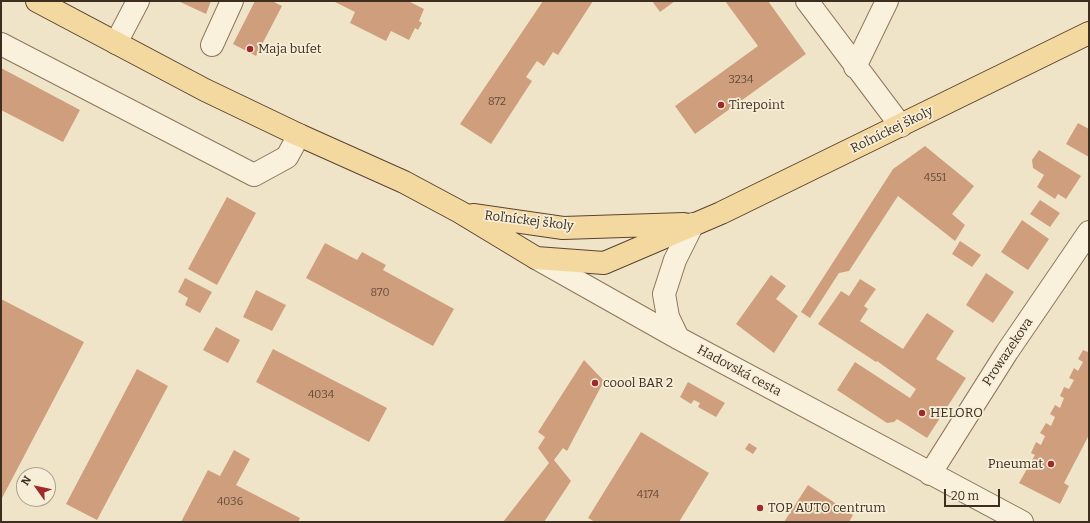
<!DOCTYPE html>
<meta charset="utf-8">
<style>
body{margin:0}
#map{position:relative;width:1090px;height:523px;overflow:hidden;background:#f0e4c8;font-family:Bitter,serif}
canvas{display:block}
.frame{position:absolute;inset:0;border:2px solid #3d2e20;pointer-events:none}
.north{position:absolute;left:16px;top:467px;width:40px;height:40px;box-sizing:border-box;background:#f7eed8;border:1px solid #ada18e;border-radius:50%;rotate:303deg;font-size:11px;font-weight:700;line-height:16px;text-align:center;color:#3d2e20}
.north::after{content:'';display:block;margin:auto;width:14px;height:18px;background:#9e2a2b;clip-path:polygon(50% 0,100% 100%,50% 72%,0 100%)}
.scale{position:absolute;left:944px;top:489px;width:56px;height:18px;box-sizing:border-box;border:2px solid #3d2e20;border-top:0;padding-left:5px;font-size:12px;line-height:14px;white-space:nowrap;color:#3d2e20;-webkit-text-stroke:3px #f7eed8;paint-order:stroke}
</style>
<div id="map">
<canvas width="1090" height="523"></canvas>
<div class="frame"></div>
<div class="north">N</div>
<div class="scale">20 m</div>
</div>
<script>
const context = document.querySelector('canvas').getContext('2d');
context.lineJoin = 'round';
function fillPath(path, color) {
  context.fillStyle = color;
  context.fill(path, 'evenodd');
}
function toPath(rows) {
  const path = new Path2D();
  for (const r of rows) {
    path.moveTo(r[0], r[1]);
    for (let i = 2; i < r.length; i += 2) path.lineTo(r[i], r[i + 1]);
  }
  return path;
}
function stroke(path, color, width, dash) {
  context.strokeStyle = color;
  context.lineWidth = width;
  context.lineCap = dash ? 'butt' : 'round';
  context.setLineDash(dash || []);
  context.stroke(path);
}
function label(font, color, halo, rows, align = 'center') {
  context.font = font + ' Bitter,serif';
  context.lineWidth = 3.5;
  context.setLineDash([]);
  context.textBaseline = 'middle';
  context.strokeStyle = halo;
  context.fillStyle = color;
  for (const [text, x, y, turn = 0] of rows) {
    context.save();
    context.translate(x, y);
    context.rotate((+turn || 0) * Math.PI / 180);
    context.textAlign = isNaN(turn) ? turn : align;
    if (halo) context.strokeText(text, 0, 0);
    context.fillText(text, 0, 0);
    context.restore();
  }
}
const building = toPath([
 [178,1,211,1,206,14],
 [255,1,272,1,282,6,256,56,233,44],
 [333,1,408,1,424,9,419,21,422,23,418,30,415,28,409,40,391,31,386,41,350,23,355,12],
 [543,1,593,1,558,55,553,52,544,66,537,61,526,77,532,81,491,144,460,124],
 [652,1,675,1,660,12],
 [725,1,768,1,806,54,695,134,675,106,758,46],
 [1,68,80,110,63,142,1,110],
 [1078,123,1089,129,1089,157,1066,144],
 [925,146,974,186,952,214,965,225,955,241,898,196,849,271,839,273,810,318,801,312,893,169],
 [1039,150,1081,176,1066,199,1058,194,1055,199,1037,187,1044,175,1033,168,1032,160],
 [227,197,256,213,217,285,188,269],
 [1040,200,1060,213,1050,227,1030,214],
 [1022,220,1049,239,1028,270,1001,252],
 [960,241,981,255,972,267,952,254],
 [325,243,357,260,362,252,386,265,383,270,454,309,433,346,306,278],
 [986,273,1014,292,993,323,966,305],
 [771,275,786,286,776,299,798,316,774,353,736,324],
 [185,278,212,292,200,313,185,305,188,298,178,292],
 [860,279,876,289,864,306,868,309,860,321,903,349,927,313,954,331,936,359,966,378,927,438,897,419,894,422,887,423,837,390,855,362,910,398,916,389,877,361,876,362,818,324,841,291,849,296],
 [256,290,286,305,272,331,243,317],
 [1,299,84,342,1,500],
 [216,327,240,340,228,363,203,350],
 [273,349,387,408,369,442,256,382],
 [1083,350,1088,352,1089,350,1089,435,1064,483,1069,486,1060,504,1019,483,1035,455,1031,453,1036,442,1041,445,1045,436,1040,433,1046,423,1051,426,1055,417,1050,414,1055,405,1060,408,1064,398,1060,396,1064,387,1069,389,1074,380,1069,378,1074,368,1078,371,1083,362,1078,359],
 [584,360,604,381,567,451,563,448,554,460,571,481,544,522,503,522,549,463,538,448,545,437,538,432],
 [137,369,168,386,97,520,66,504],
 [688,382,725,403,716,417,698,407,700,403,694,400,691,404,680,397],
 [641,432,709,473,679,522,595,522,588,518],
 [749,443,757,448,753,454,745,449],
 [234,450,250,459,236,485,300,518,298,522,181,522,208,470,220,476],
 [808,485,853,515,849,522,784,522]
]);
const minor = toPath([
 [807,1,901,126],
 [116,43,138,1],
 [1,44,254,175,287,157,299,135],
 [212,45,232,1],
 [855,67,887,1],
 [536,258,678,338,1022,522],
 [678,338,668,317,664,294,675,260,693,224],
 [930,474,1007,352,1089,232]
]);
const major = toPath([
 [37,1,205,90,299,135,404,182,460,212,536,258,604,263,721,213,1089,33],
 [473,215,563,228,684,224]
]);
const markers = [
 [250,49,4,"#9e2a2b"],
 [721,105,4,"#9e2a2b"],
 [595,383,4,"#9e2a2b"],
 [922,413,4,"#9e2a2b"],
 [1051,464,4,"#9e2a2b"],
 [760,508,4,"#9e2a2b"]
];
const numberNames = [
 ["3234",741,80],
 ["872",497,102],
 ["4551",935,178],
 ["870",380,293],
 ["4034",321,395],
 ["4174",648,495],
 ["4036",230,502]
];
const poiNames = [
 ["Maja bufet",258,49],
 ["Tirepoint",729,105],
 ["coool BAR 2",603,383],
 ["HELORO",930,413],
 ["Pneumat",1043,464,"right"],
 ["TOP AUTO centrum",768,508]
];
const streetNames = [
 ["Roľníckej školy",892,130,-26],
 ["Roľníckej školy",529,221,7],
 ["Prowazekova",1008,352,-56],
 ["Hadovská cesta",739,371,28]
];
fillPath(building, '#cf9f7d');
stroke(minor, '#8d765c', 24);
stroke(major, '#5b4430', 24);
stroke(minor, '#faf1dc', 22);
stroke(major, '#f3d9a0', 22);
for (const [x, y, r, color] of markers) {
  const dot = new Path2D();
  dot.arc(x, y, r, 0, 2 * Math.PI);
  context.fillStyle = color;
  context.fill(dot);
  stroke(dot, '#f7eed8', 1.5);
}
label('11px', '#624a37', null, numberNames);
label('13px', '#3d2e20', '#f7eed8', poiNames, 'left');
label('13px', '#3d2e20', '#f7eed8', streetNames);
</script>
